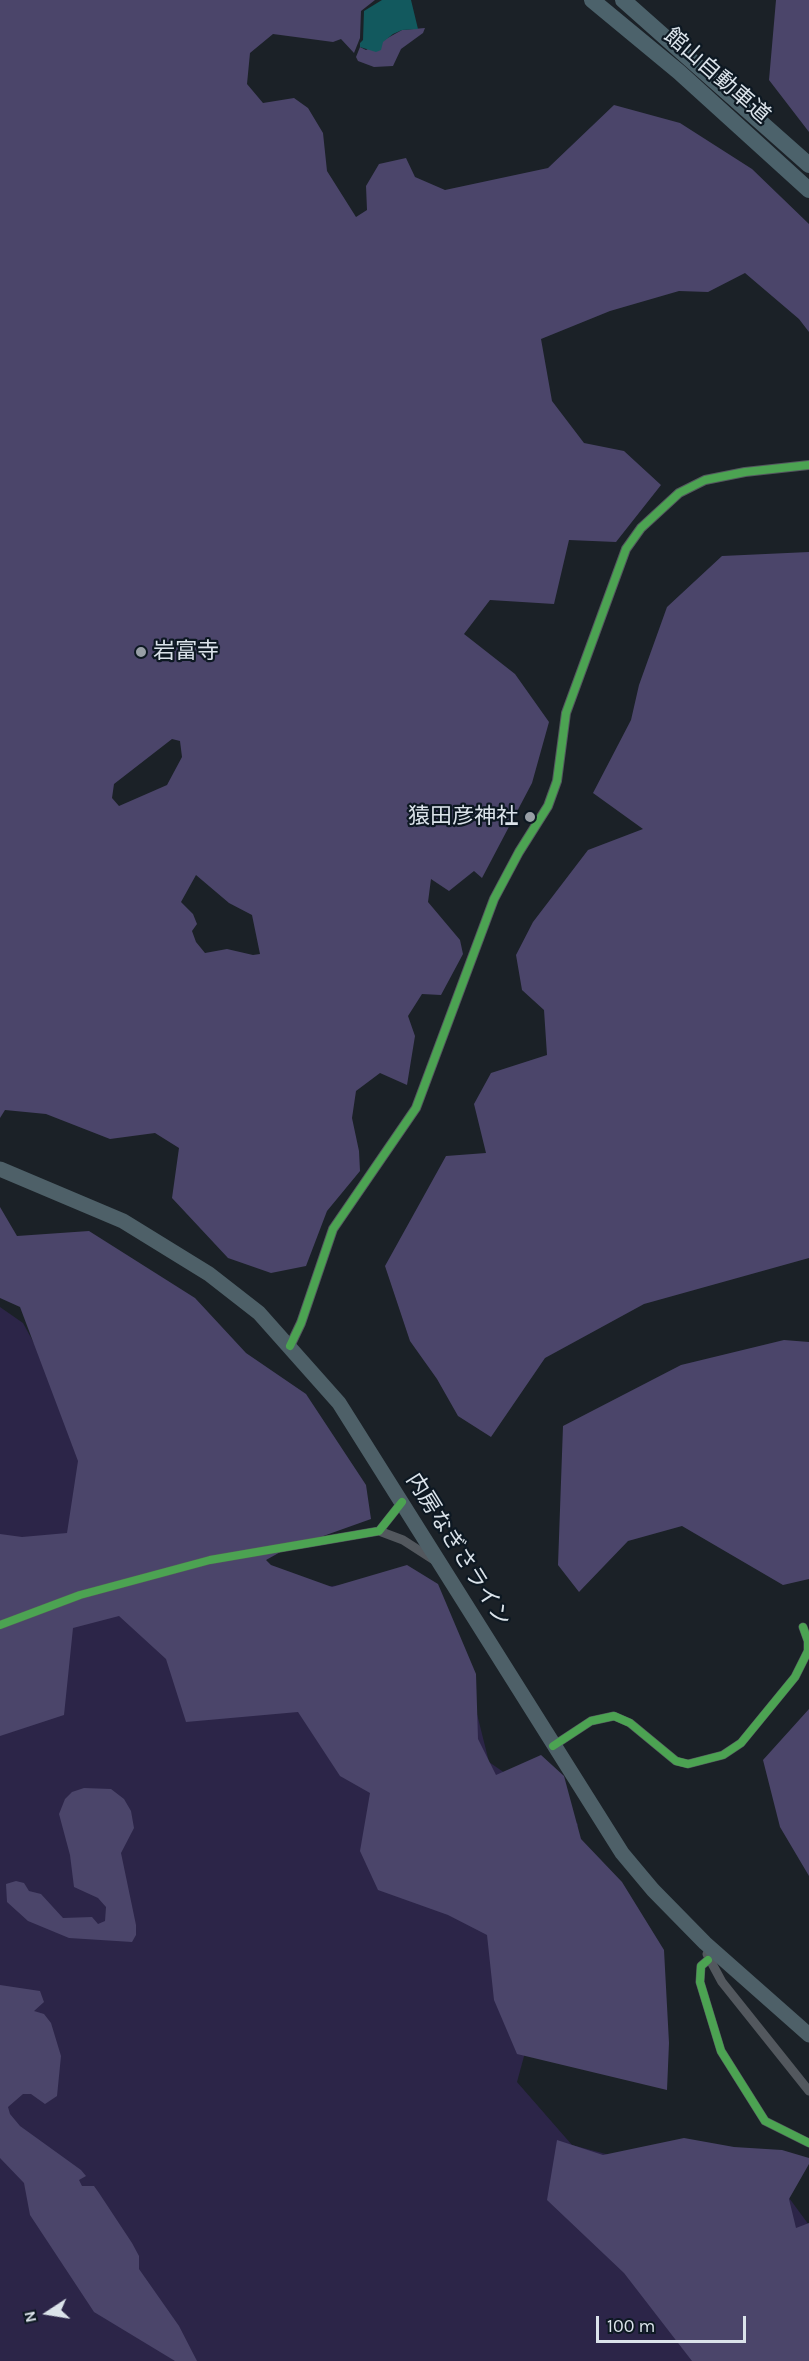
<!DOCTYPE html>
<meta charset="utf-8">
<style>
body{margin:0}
#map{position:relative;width:809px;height:2361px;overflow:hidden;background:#1b2127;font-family:Karla,sans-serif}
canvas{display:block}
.north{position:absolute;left:18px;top:2283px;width:60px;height:60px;-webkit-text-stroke:4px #0d1822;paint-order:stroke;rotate:258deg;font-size:16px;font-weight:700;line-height:24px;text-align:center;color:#dbe3ea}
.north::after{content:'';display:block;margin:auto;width:21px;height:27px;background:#dbe3ea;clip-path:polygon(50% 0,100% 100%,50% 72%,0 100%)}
.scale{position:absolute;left:596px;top:2316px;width:150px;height:27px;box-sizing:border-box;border:3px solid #dbe3ea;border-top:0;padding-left:8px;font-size:18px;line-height:21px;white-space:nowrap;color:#dbe3ea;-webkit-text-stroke:4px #0d1822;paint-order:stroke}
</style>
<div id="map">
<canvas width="809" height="2361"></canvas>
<div class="north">N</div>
<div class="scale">100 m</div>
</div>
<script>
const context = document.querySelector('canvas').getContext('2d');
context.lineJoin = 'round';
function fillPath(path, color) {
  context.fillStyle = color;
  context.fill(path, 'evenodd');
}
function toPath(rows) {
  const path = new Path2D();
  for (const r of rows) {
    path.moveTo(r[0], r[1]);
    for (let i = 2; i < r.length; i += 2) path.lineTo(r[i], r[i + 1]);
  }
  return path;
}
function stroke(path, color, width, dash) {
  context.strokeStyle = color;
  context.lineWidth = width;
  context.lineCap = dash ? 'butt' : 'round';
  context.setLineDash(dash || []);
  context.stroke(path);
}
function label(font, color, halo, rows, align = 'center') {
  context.font = font + ' Karla,"Noto Sans JP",sans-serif';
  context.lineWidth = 4.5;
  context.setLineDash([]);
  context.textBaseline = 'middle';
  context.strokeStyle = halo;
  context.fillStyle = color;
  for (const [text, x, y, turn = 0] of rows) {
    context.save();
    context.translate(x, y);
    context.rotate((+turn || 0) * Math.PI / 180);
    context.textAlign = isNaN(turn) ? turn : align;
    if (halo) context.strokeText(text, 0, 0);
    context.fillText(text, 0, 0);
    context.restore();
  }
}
const green = toPath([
 [0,1307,23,1323,93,1451,193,1595,407,1581,477,1714,489,1762,578,1824,556,1903,542,1990,517,2082,572,2145,696,2178,781,2187,809,2225,809,2361,0,2361]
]);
const forest = toPath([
 [0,0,375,0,361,11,360,38,354,53,341,39,333,42,273,34,250,53,247,84,263,103,294,98,308,108,323,133,327,171,356,217,367,210,366,186,379,164,406,158,415,177,445,190,548,168,614,105,680,123,752,169,809,224,809,332,799,319,745,273,708,292,679,291,610,311,541,339,552,401,584,443,624,451,661,485,616,542,569,540,554,604,490,600,464,634,515,674,549,722,532,783,482,878,474,871,449,891,431,879,428,902,460,940,463,954,441,995,422,994,408,1016,415,1036,407,1085,380,1073,356,1091,352,1118,359,1151,360,1171,327,1211,306,1266,271,1273,228,1258,172,1198,179,1148,155,1133,110,1139,46,1114,5,1110,0,1118],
 [172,739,180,741,182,757,167,785,119,806,112,798,114,784],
 [196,875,229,903,252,915,260,954,253,955,227,949,205,953,196,942,192,931,197,924,193,914,181,902],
 [776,0,809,0,809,132,769,80],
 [425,28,423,33,401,49,393,66,374,67,358,61,356,57,360,47,366,50,402,30],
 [809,552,809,1258,644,1304,545,1358,491,1437,458,1416,437,1379,410,1341,385,1266,446,1156,486,1153,474,1104,491,1073,547,1055,544,1010,522,990,516,955,533,922,588,850,643,829,593,793,631,720,639,685,667,607,722,556],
 [0,1207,17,1236,89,1231,195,1298,246,1353,306,1394,366,1485,371,1519,284,1550,266,1560,271,1565,332,1587,407,1565,438,1584,476,1674,478,1739,496,1775,541,1755,564,1776,581,1839,622,1882,664,1950,669,2043,667,2090,517,2054,494,2000,487,1935,448,1915,378,1890,360,1851,370,1793,340,1776,298,1712,186,1722,166,1659,119,1616,73,1628,64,1715,0,1736,0,1534,22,1537,67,1533,78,1461,20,1307,0,1298],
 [784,1340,809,1342,809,1579,783,1585,682,1526,628,1541,579,1592,558,1565,563,1426,681,1365],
 [809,1709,809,1876,780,1827,763,1760],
 [84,1788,111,1789,124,1799,131,1811,134,1828,121,1853,136,1925,136,1935,132,1942,69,1938,28,1921,7,1902,6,1884,16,1881,24,1883,29,1891,41,1894,63,1918,92,1917,98,1924,105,1921,106,1907,98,1898,74,1887,70,1855,59,1814,65,1799,72,1792],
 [0,1985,40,1991,44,2002,34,2011,44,2014,51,2023,61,2056,57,2096,45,2104,31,2094,23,2094,8,2107,10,2114,20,2126,81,2170,86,2176,79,2180,82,2186,94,2186,99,2193,132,2243,139,2256,139,2269,179,2326,197,2361,175,2361,94,2312,30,2215,24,2183,0,2158],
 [684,2138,734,2147,782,2150,809,2158,809,2164,789,2199,796,2228,809,2223,809,2361,692,2361,624,2273,547,2200,557,2140,603,2155]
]);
const water = toPath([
 [382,0,411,0,418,29,402,30,393,34,383,42,381,50,376,52,360,47,360,43,363,40,364,11]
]);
const minor = toPath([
 [379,1531,403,1540,434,1560],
 [0,1625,80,1595,210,1560,379,1531,402,1502],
 [553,1746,591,1721,614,1716,630,1723,676,1761,688,1764,723,1755,741,1743,795,1677,808,1651,808,1641,803,1627],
 [707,1954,722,1982,809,2091],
 [708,1960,701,1966,700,1982,721,2051,765,2121,809,2143]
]);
const tertiary = toPath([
 [290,1346,301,1323,333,1229,416,1108,494,899,519,852,548,806,557,781,566,713,626,549,641,528,679,493,705,480,745,472,809,465]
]);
const trunk = toPath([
 [0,1169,123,1221,209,1274,259,1313,339,1403,622,1853,653,1890,705,1943,809,2035]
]);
const motorway = toPath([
 [592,0,679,72,809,190],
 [623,0,809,165]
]);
const cycleway = toPath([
 [290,1346,301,1323,333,1229,416,1108,494,899,519,852,548,806,557,781,566,713,626,549,641,528,679,493,705,480,745,472,809,465],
 [0,1625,80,1595,210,1560,379,1531,402,1502],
 [553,1746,591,1721,614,1716,630,1723,676,1761,688,1764,723,1755,741,1743,795,1677,808,1651,808,1641,803,1627],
 [708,1960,701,1966,700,1982,721,2051,765,2121,809,2143]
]);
const markers = [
 [141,652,6,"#989fa6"],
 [530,817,6,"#989fa6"]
];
const streetNames = [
 ["館山自動車道",717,76,41],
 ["内房なぎさライン",458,1550,58]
];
const poiNames = [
 ["岩富寺",153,652],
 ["猿田彦神社",518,817,"right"]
];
fillPath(green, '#2c2548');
fillPath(forest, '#4b456a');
fillPath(water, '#12595e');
stroke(minor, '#53585e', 9);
stroke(tertiary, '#53585e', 10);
stroke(trunk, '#4e6068', 15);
stroke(motorway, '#4c626b', 16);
stroke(cycleway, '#4ca352', 8);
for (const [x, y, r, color] of markers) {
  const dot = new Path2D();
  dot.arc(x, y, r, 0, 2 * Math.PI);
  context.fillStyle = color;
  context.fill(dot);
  stroke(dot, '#0d1822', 2);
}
label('22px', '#dbe3ea', '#0d1822', streetNames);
label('22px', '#dbe3ea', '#0d1822', poiNames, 'left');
</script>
